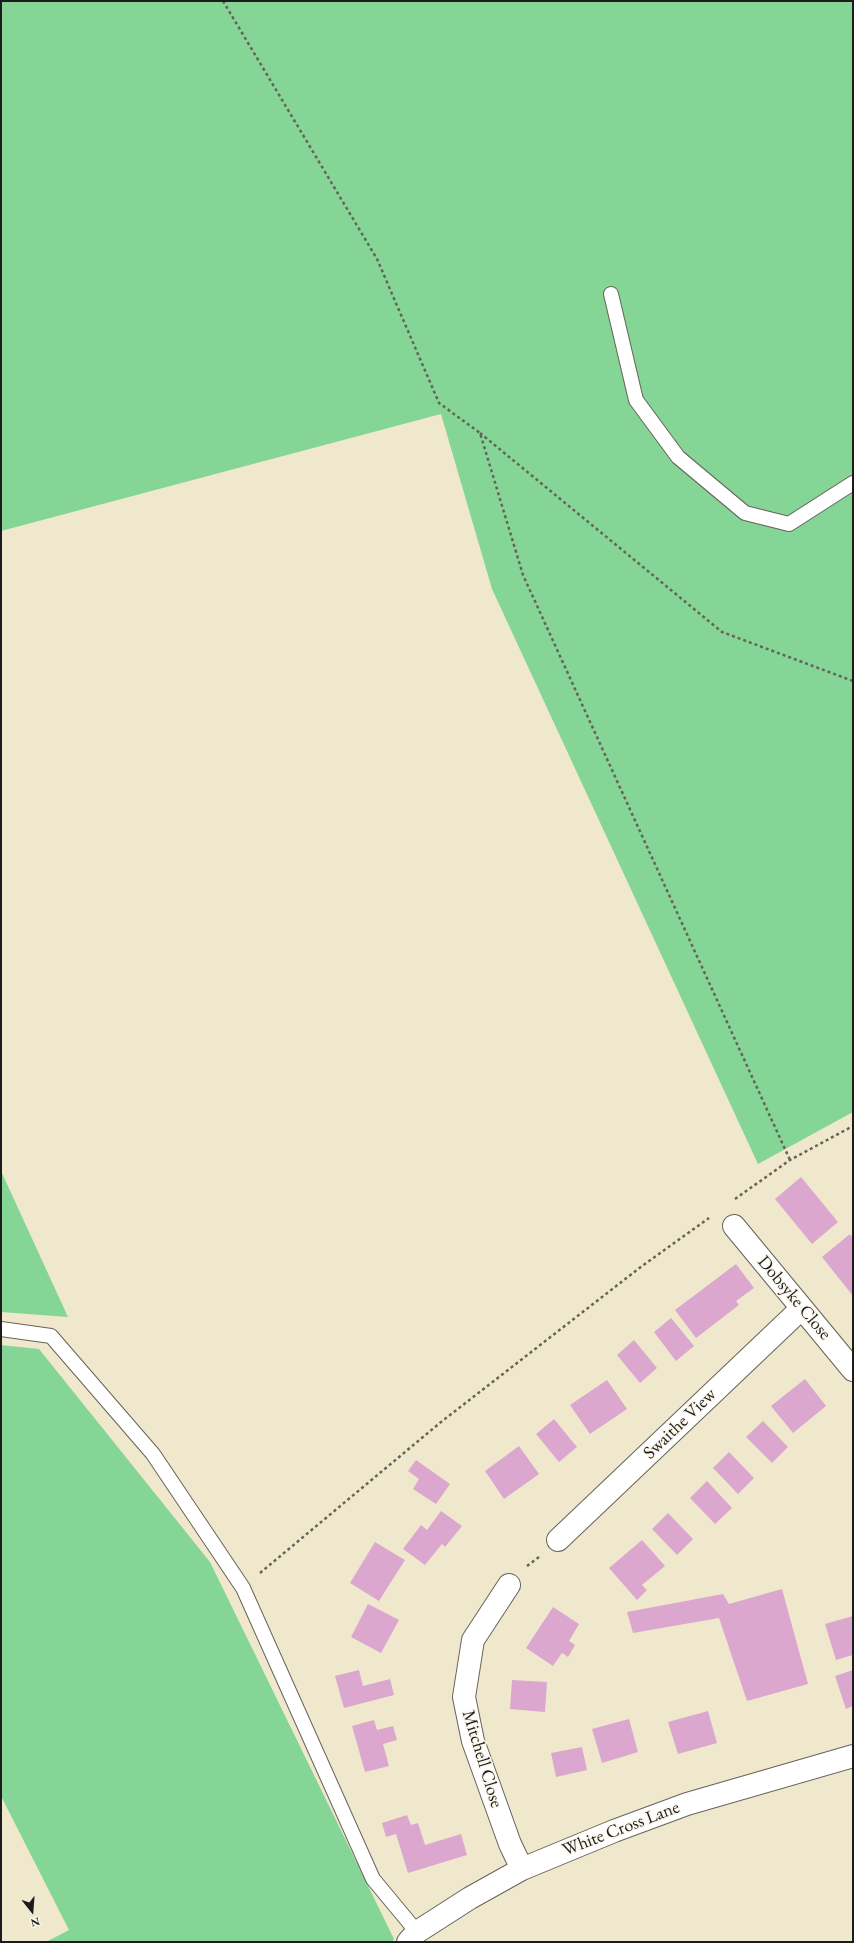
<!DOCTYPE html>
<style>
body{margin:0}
#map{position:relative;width:854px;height:1943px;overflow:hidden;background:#efe8cd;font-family:"EB Garamond",serif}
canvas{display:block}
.frame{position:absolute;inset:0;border:2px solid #1c1c1c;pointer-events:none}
.north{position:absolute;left:12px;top:1891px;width:40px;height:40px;-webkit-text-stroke:3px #fbf7ec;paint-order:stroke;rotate:163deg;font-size:11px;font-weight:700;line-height:16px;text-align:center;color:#1c1c1c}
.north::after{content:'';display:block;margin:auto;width:14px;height:18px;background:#1c1c1c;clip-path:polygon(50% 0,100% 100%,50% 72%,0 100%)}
</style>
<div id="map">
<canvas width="854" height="1943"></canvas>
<div class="frame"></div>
<div class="north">N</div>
</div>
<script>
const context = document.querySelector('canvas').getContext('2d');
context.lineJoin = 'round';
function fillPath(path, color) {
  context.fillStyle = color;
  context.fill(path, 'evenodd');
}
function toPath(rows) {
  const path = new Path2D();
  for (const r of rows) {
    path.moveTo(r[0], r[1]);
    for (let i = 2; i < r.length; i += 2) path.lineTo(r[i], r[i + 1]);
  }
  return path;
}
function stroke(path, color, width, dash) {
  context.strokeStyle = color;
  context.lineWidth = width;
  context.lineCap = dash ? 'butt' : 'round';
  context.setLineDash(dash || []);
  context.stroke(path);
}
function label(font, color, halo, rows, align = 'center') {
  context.font = font + ' "EB Garamond",serif';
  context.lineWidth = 3;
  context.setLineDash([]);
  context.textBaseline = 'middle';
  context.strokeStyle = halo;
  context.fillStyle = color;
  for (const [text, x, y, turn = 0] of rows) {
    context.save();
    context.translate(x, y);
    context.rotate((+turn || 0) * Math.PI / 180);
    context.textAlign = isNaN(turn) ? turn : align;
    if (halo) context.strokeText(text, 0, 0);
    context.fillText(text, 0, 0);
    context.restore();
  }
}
const green = toPath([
 [1,1,853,1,853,1112,758,1164,492,589,441,414,1,531],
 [1,1171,68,1317,1,1312],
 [1,1345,39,1349,210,1562,394,1939,392,1942,46,1942,69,1930,1,1796]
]);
const building = toPath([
 [801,1177,838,1222,812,1244,775,1199],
 [850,1234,853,1238,853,1296,822,1257],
 [736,1264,754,1288,736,1301,739,1305,696,1338,675,1310],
 [671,1318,694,1346,676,1361,654,1332],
 [634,1340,657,1368,640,1383,617,1355],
 [805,1379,826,1406,793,1433,771,1406],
 [607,1380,627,1409,590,1434,570,1405],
 [554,1419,577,1447,559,1462,536,1434],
 [763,1421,788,1447,772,1463,746,1437],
 [519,1446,539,1474,504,1499,485,1471],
 [729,1452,754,1478,738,1494,713,1468],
 [416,1460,450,1484,436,1504,413,1489,419,1479,408,1471],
 [707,1481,732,1508,715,1524,690,1498],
 [441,1511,462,1526,445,1547,442,1544,425,1565,403,1549,421,1525,427,1530],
 [668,1513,693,1539,677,1555,652,1529],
 [642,1540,665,1566,642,1585,647,1590,637,1600,609,1568],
 [375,1542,405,1560,379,1601,350,1583],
 [782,1589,808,1684,747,1701,719,1618,633,1633,627,1612,723,1594,729,1604],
 [368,1604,399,1620,381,1653,351,1637],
 [553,1607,579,1624,569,1641,575,1645,568,1657,562,1653,553,1666,526,1648],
 [853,1616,853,1655,836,1660,825,1624],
 [359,1670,363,1686,390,1679,394,1695,344,1708,335,1676],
 [853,1670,853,1706,846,1709,835,1676],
 [512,1680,547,1682,545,1712,510,1709],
 [708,1711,717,1743,678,1754,668,1722],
 [629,1719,638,1752,602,1763,592,1729],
 [374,1720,377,1730,393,1726,397,1740,383,1744,389,1766,365,1772,352,1726],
 [582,1747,587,1770,556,1777,551,1753],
 [407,1815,411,1825,418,1823,425,1845,461,1834,467,1855,408,1873,396,1834,386,1837,382,1823]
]);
const path = toPath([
 [223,1,377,259,439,403,480,433,523,575,790,1160],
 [480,433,722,632,853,681],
 [735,1199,790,1160,853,1126],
 [527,1566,539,1557],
 [260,1573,441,1422,642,1266,709,1218]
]);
const service = toPath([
 [611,294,636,400,678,457,745,513,789,524,853,483],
 [1,1329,51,1336,153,1454,243,1588,373,1879,417,1932]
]);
const minor = toPath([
 [734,1226,853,1370],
 [558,1540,802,1308],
 [509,1585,473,1640,464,1697,473,1741,510,1844,522,1869],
 [408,1942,417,1932,470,1898,522,1869,614,1831,687,1804,853,1756]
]);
const streetNames = [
 ["Dobsyke Close",794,1298,50],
 ["Swaithe View",680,1424,-44],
 ["Mitchell Close",482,1759,73],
 ["White Cross Lane",621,1829,-21]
];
fillPath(green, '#84d596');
fillPath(building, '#dca7cf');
stroke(service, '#66635a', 16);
stroke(minor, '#66635a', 24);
stroke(path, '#66635a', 2.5, [3, 3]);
stroke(service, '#fff', 14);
stroke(minor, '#fff', 22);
label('18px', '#1c1c1c', '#fbf7ec', streetNames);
</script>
